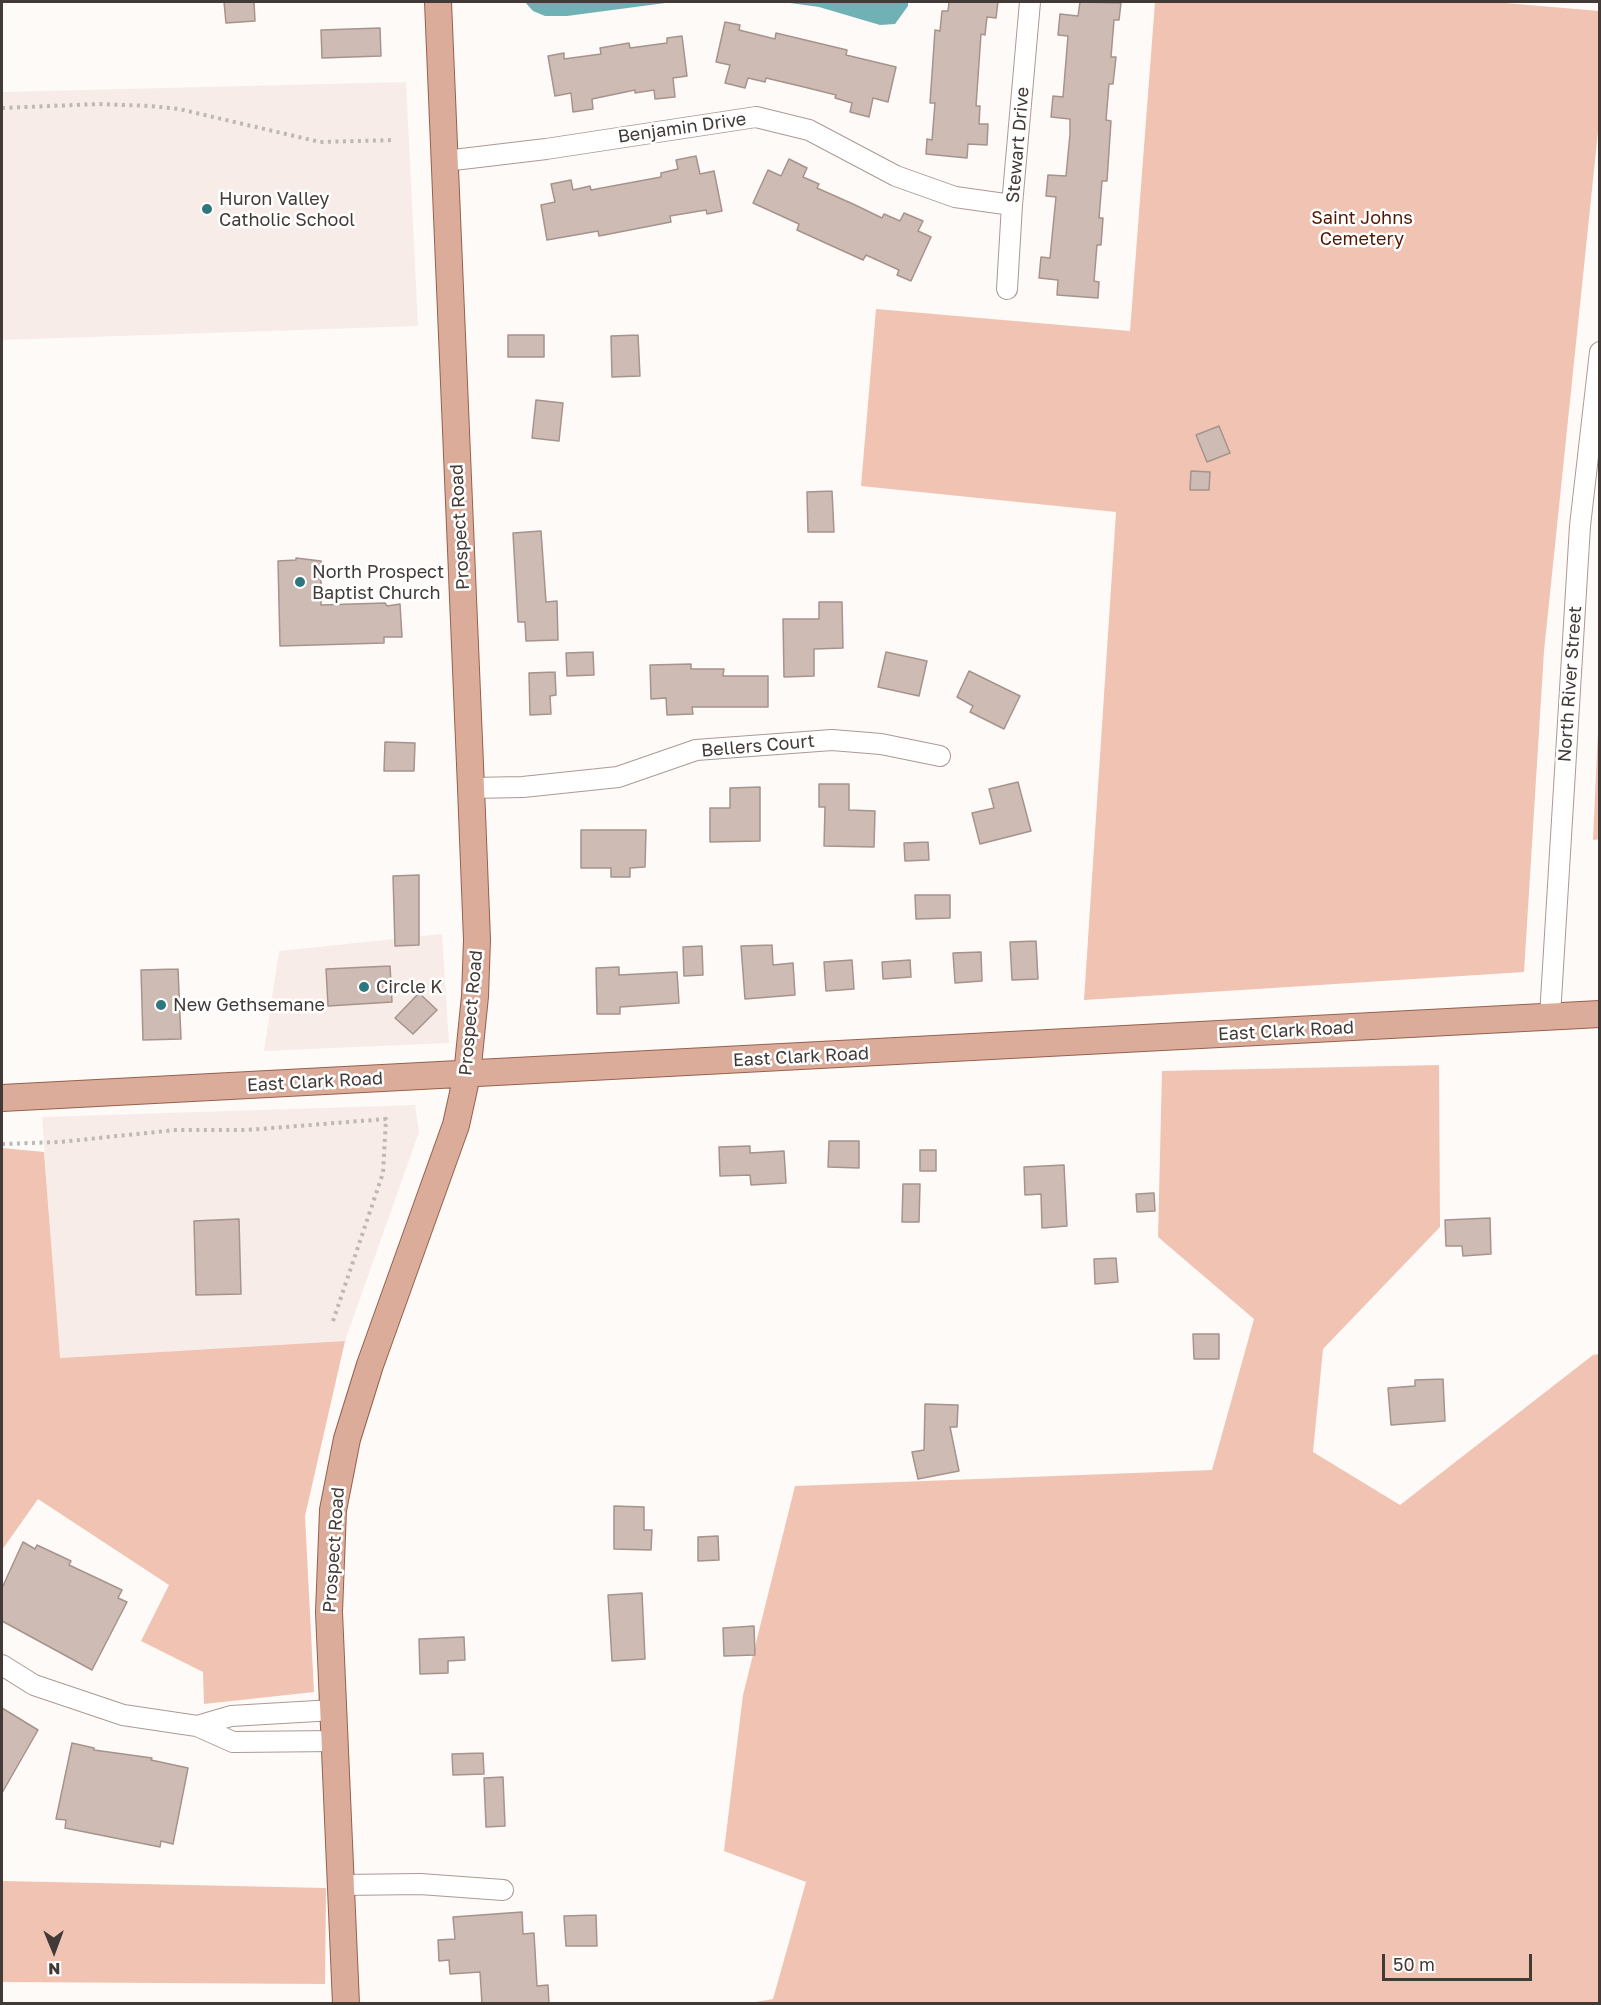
<!DOCTYPE html>
<style>
body{margin:0}
#map{position:relative;width:1601px;height:2005px;overflow:hidden;background:#fefaf8;font-family:"Golos Text",sans-serif}
canvas{display:block}
.frame{position:absolute;inset:0;border:3px solid #423a37;pointer-events:none}
.north{position:absolute;left:24px;top:1921px;width:60px;height:60px;-webkit-text-stroke:4px #fff;paint-order:stroke;rotate:179deg;font-size:16px;font-weight:700;line-height:24px;text-align:center;color:#423a37}
.north::after{content:'';display:block;margin:auto;width:21px;height:27px;background:#423a37;clip-path:polygon(50% 0,100% 100%,50% 72%,0 100%)}
.scale{position:absolute;left:1382px;top:1954px;width:150px;height:27px;box-sizing:border-box;border:3px solid #423a37;border-top:0;padding-left:8px;font-size:18px;line-height:21px;white-space:nowrap;color:#423a37;-webkit-text-stroke:4px #fff;paint-order:stroke}
</style>
<div id="map">
<canvas width="1601" height="2005"></canvas>
<div class="frame"></div>
<div class="north">N</div>
<div class="scale">50 m</div>
</div>
<script>
const context = document.querySelector('canvas').getContext('2d');
context.lineJoin = 'round';
function fillPath(path, color) {
  context.fillStyle = color;
  context.fill(path, 'evenodd');
}
function toPath(rows) {
  const path = new Path2D();
  for (const r of rows) {
    path.moveTo(r[0], r[1]);
    for (let i = 2; i < r.length; i += 2) path.lineTo(r[i], r[i + 1]);
  }
  return path;
}
function stroke(path, color, width, dash) {
  context.strokeStyle = color;
  context.lineWidth = width;
  context.lineCap = dash ? 'butt' : 'round';
  context.setLineDash(dash || []);
  context.stroke(path);
}
function label(font, color, halo, rows, align = 'center') {
  context.font = font + ' "Golos Text",sans-serif';
  context.lineWidth = 5;
  context.setLineDash([]);
  context.textBaseline = 'middle';
  context.strokeStyle = halo;
  context.fillStyle = color;
  for (const [text, x, y, turn = 0] of rows) {
    context.save();
    context.translate(x, y);
    context.rotate((+turn || 0) * Math.PI / 180);
    context.textAlign = isNaN(turn) ? turn : align;
    if (halo) context.strokeText(text, 0, 0);
    context.fillText(text, 0, 0);
    context.restore();
  }
}
const built = toPath([
 [406,82,418,326,2,340,2,92],
 [442,934,449,1043,264,1051,279,951],
 [415,1105,419,1132,345,1341,59,1358,42,1117]
]);
const green = toPath([
 [1155,2,1494,2,1599,11,1599,122,1544,651,1524,972,1084,1000,1116,512,861,486,876,309,1130,331],
 [1599,710,1600,839,1593,840],
 [1439,1065,1440,1227,1323,1349,1313,1452,1400,1505,1593,1355,1599,1354,1599,2003,750,2003,773,1999,806,1882,724,1851,743,1695,795,1486,1212,1470,1254,1319,1158,1237,1162,1071],
 [2,1148,44,1152,60,1358,345,1341,305,1516,314,1692,204,1704,203,1672,141,1641,169,1585,38,1499,2,1550],
 [2,1881,326,1888,325,1984,2,1982]
]);
const water = toPath([
 [525,2,673,2,567,16,545,16,533,11],
 [783,2,908,2,908,6,895,24,880,25,819,7]
]);
const building = toPath([
 [224,2,254,2,255,21,226,23,224,2],
 [949,2,998,2,996,18,987,17,985,35,981,34,976,106,980,106,979,124,988,124,987,145,968,144,967,158,926,154,927,139,932,140,935,103,930,103,935,30,940,31,942,11,948,11,949,2],
 [1080,2,1121,3,1119,20,1114,20,1111,57,1116,57,1113,84,1109,84,1106,120,1111,121,1107,181,1102,181,1099,218,1103,218,1101,245,1097,245,1094,281,1099,282,1098,298,1057,295,1058,280,1039,278,1041,257,1050,258,1053,227,1056,197,1046,196,1048,175,1066,176,1070,134,1070,119,1051,117,1053,96,1063,97,1068,36,1058,35,1060,14,1078,16,1080,2],
 [725,22,740,25,739,30,775,39,776,33,847,50,846,55,896,67,888,102,873,98,869,117,850,112,852,103,835,98,836,95,804,87,766,78,765,82,748,78,745,88,725,83,730,65,716,62,725,22],
 [380,28,381,56,322,58,321,30,380,28],
 [682,36,687,76,673,78,675,97,655,99,654,90,635,93,635,90,592,99,593,109,573,112,571,93,555,96,548,56,564,53,564,59,601,54,600,48,629,43,630,48,667,43,667,38,682,36],
 [696,156,700,174,714,171,722,211,707,214,706,210,670,216,671,222,599,236,598,231,547,240,541,205,555,202,551,184,571,180,573,190,590,186,591,190,661,177,661,173,678,169,676,160,696,156],
 [789,159,807,168,803,177,819,184,817,188,853,204,882,218,884,214,900,221,904,213,923,221,918,231,931,237,911,281,897,275,899,270,866,255,863,260,797,230,799,224,753,203,768,170,781,176,789,159],
 [508,335,544,335,544,357,508,357,508,335],
 [638,335,640,376,612,377,611,336,638,335],
 [536,400,563,403,559,441,532,438,536,400],
 [1219,426,1230,453,1207,462,1196,435,1219,426],
 [1191,471,1210,472,1209,490,1190,490,1191,471],
 [832,491,834,532,808,532,807,492,832,491],
 [541,531,546,602,557,601,558,640,526,641,525,622,518,622,513,533,541,531],
 [296,558,321,561,321,605,385,603,387,606,400,604,402,637,384,637,384,643,280,646,278,561,296,560,296,558],
 [819,602,842,602,843,648,814,649,814,676,784,677,783,619,819,619,819,602],
 [593,652,594,675,567,676,566,653,593,652],
 [886,652,927,661,919,696,878,687,886,652],
 [691,664,691,669,724,669,723,676,768,676,768,707,692,707,693,714,667,715,666,698,651,699,650,665,691,664],
 [969,671,1020,696,1004,729,970,712,973,706,957,697,969,671],
 [555,672,556,695,550,696,551,714,530,715,529,673,555,672],
 [385,742,415,743,414,771,384,771,385,742],
 [1018,782,1031,831,980,844,972,813,994,808,989,789,1018,782],
 [819,784,849,784,849,810,875,811,874,847,824,846,825,807,819,807,819,784],
 [760,787,760,841,710,842,710,808,730,808,730,788,760,787],
 [581,830,646,830,645,867,630,868,630,877,611,877,611,868,581,868,581,830],
 [928,842,929,860,905,861,904,843,928,842],
 [419,875,419,945,395,946,393,876,419,875],
 [915,895,950,895,950,918,916,919,915,895],
 [1036,941,1038,979,1012,980,1010,942,1036,941],
 [772,945,773,965,793,963,795,995,745,999,741,946,772,945],
 [702,946,703,975,684,976,683,947,702,946],
 [981,952,982,981,955,983,953,953,981,952],
 [852,960,854,989,826,991,824,962,852,960],
 [910,960,911,977,883,979,882,962,910,960],
 [390,966,392,1002,328,1006,326,969,390,966],
 [619,967,619,975,677,972,679,1003,620,1007,620,1014,597,1014,596,968,619,967],
 [178,969,181,1039,143,1040,141,970,178,969],
 [419,993,437,1010,413,1034,395,1018,419,993],
 [829,1141,859,1141,859,1168,828,1167,829,1141],
 [750,1146,750,1153,784,1151,786,1183,751,1185,750,1175,720,1176,719,1147,750,1146],
 [920,1150,936,1150,936,1171,920,1171,920,1150],
 [1064,1165,1067,1226,1042,1228,1041,1194,1025,1195,1024,1167,1064,1165],
 [903,1184,920,1184,919,1222,902,1222,903,1184],
 [1154,1193,1155,1211,1137,1212,1136,1194,1154,1193],
 [1490,1218,1491,1254,1463,1256,1462,1246,1446,1246,1445,1220,1490,1218],
 [239,1219,241,1294,196,1295,194,1221,239,1219],
 [1116,1258,1118,1282,1095,1284,1094,1259,1116,1258],
 [1193,1334,1219,1334,1219,1359,1194,1359,1193,1334],
 [1443,1379,1445,1421,1391,1425,1388,1388,1415,1386,1415,1380,1443,1379],
 [925,1404,958,1405,957,1427,950,1427,959,1471,918,1479,912,1452,924,1450,925,1404],
 [614,1506,644,1507,644,1530,652,1530,651,1550,614,1549,614,1506],
 [718,1536,719,1560,698,1561,698,1537,718,1536],
 [23,1542,35,1549,37,1545,71,1561,69,1565,122,1590,118,1598,127,1602,92,1670,2,1621,2,1588,23,1542],
 [642,1593,645,1659,612,1661,608,1595,642,1593],
 [754,1626,755,1655,724,1656,723,1628,754,1626],
 [464,1637,465,1660,448,1661,448,1673,420,1674,419,1639,464,1637],
 [2,1708,38,1730,2,1793,2,1708],
 [72,1743,94,1748,94,1750,152,1758,151,1760,188,1768,173,1844,161,1841,160,1847,65,1828,66,1820,56,1819,72,1743],
 [483,1753,484,1774,453,1775,452,1754,483,1753],
 [503,1777,505,1826,486,1827,484,1778,503,1777],
 [522,1912,523,1934,534,1933,537,1986,548,1985,549,2004,482,2004,480,1972,450,1974,449,1960,439,1961,438,1940,455,1939,453,1917,522,1912],
 [596,1915,597,1946,566,1946,564,1916,596,1915]
]);
const path = toPath([
 [2,108,98,104,150,106,179,109,320,142,395,140],
 [2,1144,60,1142,175,1130,247,1130,386,1119,383,1173,332,1324]
]);
const minor = toPath([
 [445,161,546,149,756,117,809,130,896,176,955,197,1012,205],
 [1007,289,1012,205,1030,2],
 [471,788,523,787,618,777,696,750,832,740,881,744,940,756],
 [1550,1016,1580,526,1600,352],
 [2,1665,34,1685,123,1715,197,1726,233,1742,336,1741],
 [197,1726,231,1716,334,1710],
 [341,1885,420,1884,503,1890]
]);
const major = toPath([
 [2,1098,1600,1014],
 [346,2004,329,1612,333,1510,347,1439,370,1365,456,1125,467,1075,475,996,477,940,471,788,438,2]
]);
const markers = [
 [207,209,6,"#2e777d"],
 [300,582,6,"#2e777d"],
 [364,987,6,"#2e777d"],
 [161,1005,6,"#2e777d"]
];
const streetNames = [
 ["Benjamin Drive",682,128,-8],
 ["Stewart Drive",1018,145,-85],
 ["Prospect Road",460,527,-93],
 ["North River Street",1570,684,-86],
 ["Bellers Court",758,746,-5],
 ["Prospect Road",471,1013,-85],
 ["East Clark Road",1286,1031,-3],
 ["East Clark Road",801,1057,-3],
 ["East Clark Road",315,1082,-3],
 ["Prospect Road",334,1550,-86]
];
const poiNames = [
 ["Huron Valley",219,199],
 ["Catholic School",219,220],
 ["North Prospect",312,572],
 ["Baptist Church",312,593],
 ["Circle K",376,987],
 ["New Gethsemane",173,1005]
];
const parkNames = [
 ["Saint Johns",1362,218],
 ["Cemetery",1362,239]
];
fillPath(built, '#f8ece8');
fillPath(green, '#f0c3b3');
fillPath(water, '#70b1b6');
fillPath(building, '#cebbb4');
stroke(building, '#a6938c', 1.5);
stroke(minor, '#ac9992', 22);
stroke(major, '#96604c', 28);
stroke(path, '#bdb8b6', 4, [3, 4.5]);
stroke(minor, '#fff', 20);
stroke(major, '#dcac9b', 26);
for (const [x, y, r, color] of markers) {
  const dot = new Path2D();
  dot.arc(x, y, r, 0, 2 * Math.PI);
  context.fillStyle = color;
  context.fill(dot);
  stroke(dot, '#fff', 2);
}
label('18px', '#423a37', '#fff', streetNames);
label('18px', '#423a37', '#fff', poiNames, 'left');
label('18px', '#541700', '#fff', parkNames);
</script>
